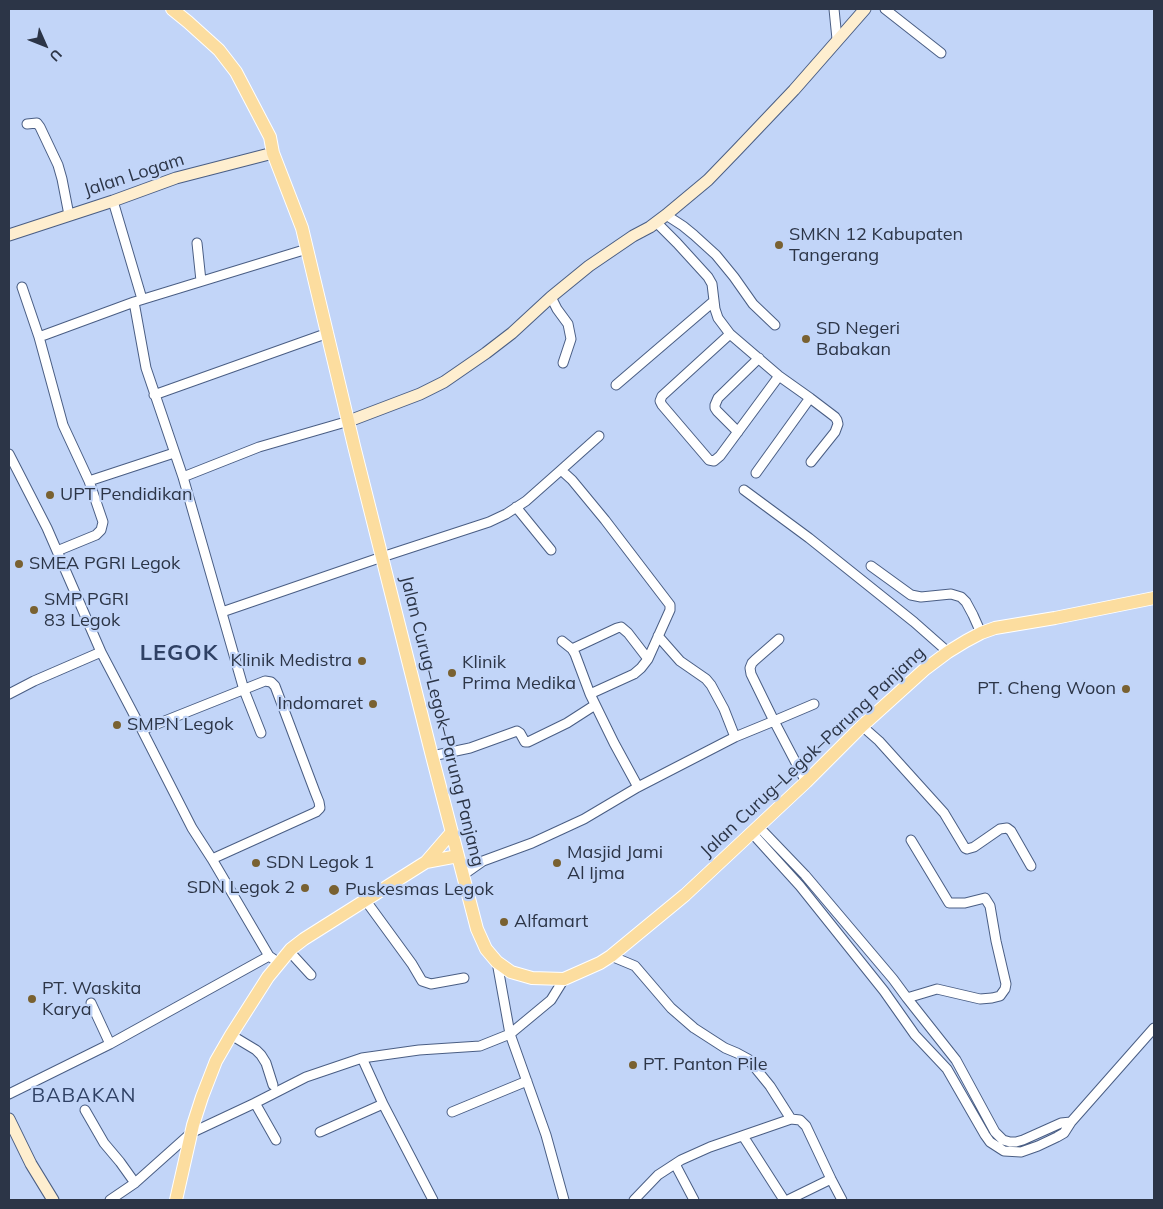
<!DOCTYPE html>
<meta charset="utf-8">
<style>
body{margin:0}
#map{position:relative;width:1163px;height:1209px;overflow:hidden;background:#c2d5f8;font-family:Mulish,sans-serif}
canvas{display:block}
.frame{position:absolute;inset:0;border:10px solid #2c3547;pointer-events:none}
.north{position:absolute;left:20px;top:20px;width:50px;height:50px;-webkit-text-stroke:4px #c2d5f8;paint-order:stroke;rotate:134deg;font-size:14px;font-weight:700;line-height:20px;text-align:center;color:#2c3547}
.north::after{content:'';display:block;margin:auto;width:18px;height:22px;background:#2c3547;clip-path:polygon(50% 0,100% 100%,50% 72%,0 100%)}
</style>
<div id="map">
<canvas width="1163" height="1209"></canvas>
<div class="frame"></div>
<div class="north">U</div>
</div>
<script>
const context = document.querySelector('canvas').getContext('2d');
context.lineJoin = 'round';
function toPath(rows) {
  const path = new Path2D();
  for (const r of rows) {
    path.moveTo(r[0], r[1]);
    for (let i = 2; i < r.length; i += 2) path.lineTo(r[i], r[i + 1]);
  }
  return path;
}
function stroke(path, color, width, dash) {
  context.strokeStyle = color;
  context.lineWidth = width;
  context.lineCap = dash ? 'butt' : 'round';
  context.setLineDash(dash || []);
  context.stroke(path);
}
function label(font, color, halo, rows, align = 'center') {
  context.font = font + ' Mulish,sans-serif';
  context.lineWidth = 4.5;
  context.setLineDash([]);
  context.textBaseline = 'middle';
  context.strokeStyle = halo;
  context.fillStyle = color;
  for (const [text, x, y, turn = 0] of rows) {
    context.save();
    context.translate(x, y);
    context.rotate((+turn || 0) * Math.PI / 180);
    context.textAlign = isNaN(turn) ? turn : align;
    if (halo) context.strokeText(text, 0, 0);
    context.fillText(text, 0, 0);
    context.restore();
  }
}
const street = toPath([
 [834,9,837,39],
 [885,9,941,53],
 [27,124,37,123,40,127,58,165,62,179,69,215],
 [113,201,142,299],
 [666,215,683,226,694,235,716,255,734,277,753,304,775,325],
 [656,222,677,243,708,277,712,284,715,309,718,318,730,334,779,376,810,398,835,417,837,420,838,424,835,432,811,462],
 [197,243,201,281],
 [22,287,39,337,63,425,89,481,103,522,101,530,96,535,57,551],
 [551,297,557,309,568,324,571,339,563,363],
 [134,302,146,368,183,477,244,690,261,733],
 [730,334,662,396,660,401,662,405,709,460,714,461,720,456,779,376],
 [39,337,134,302,307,249],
 [616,385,714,301],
 [154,395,328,333],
 [738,432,717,411,715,408,715,405,718,398,759,358],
 [9,454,47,528,101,652,142,730,192,828,212,859,269,956,279,963],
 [561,470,599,436],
 [756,473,810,398],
 [183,477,259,447,349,421],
 [89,481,174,453],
 [744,490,809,538,914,622,948,652],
 [516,507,551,550],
 [871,566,911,595,921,597,951,594,961,597,966,602,973,615,981,633],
 [222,612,382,557,489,522,506,514,526,501,561,470,572,480,605,520,670,605,670,610,648,659,641,668,634,674,590,694,614,743,638,787],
 [658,636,680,661,706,679,711,685,724,709,735,737],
 [779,639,755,660,752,663,750,668,751,674,774,721,814,704],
 [562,641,572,649,575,654,590,694],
 [572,649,617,628,621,627,628,633,648,659],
 [9,694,34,681,101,652],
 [862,726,879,741,944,813,965,848,967,849,974,847,1000,829,1007,828,1011,831,1031,866],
 [142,730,265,681,271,682,275,686,315,792,319,802,320,808,316,812,212,859],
 [432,756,470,748,517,731,520,733,525,742,528,742,567,723,595,705],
 [758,826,805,875,893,979,907,998,956,1060,995,1132,1003,1140,1010,1142,1016,1142,1023,1140,1061,1123,1071,1122],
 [752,833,800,886,884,991,915,1035,947,1069,985,1135,990,1142,1004,1151,1021,1152,1038,1146,1057,1137,1064,1133,1071,1122,1154,1028],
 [463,875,483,861,532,843,584,819,638,787,735,737,774,721,806,782],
 [366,901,412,964,422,981,431,984,464,978],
 [289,951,311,975],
 [611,956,635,966,671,1008,694,1028,725,1048,737,1053,748,1059,770,1086,791,1119],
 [497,962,510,1034,546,1135,564,1200],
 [907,998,937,989,980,999,992,998,1000,996,1005,989,1006,984,996,941,990,906,985,898,965,903,949,903,911,840],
 [91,1003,110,1044],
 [231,1035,256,1050,261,1055,266,1063,273,1085],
 [362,1058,383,1104,433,1200],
 [9,1094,110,1044,269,956],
 [255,1103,276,1140],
 [85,1110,104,1143,120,1162,135,1183],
 [452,1112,527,1081],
 [320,1132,383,1104],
 [743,1136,784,1200],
 [675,1164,694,1200],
 [110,1200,135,1183,191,1133,255,1103,306,1077,362,1058,419,1050,480,1046,510,1034,551,1000,564,979],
 [634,1200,658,1175,681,1160,710,1147,791,1119,800,1120,806,1126,831,1179,842,1200],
 [788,1200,831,1179]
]);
const secondary = toPath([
 [9,235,113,201,176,178,273,153],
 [349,421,420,394,444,382,486,353,512,333,551,297,589,266,633,236,650,227,666,215,708,180,736,151,794,90,865,9],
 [9,1119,31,1164,53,1200]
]);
const primary = toPath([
 [172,9,188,22,219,50,236,72,270,137,273,153,302,228,354,446,432,756,477,929,486,949,497,962,511,972,532,978,564,979,600,963,611,956,685,895,806,782,862,726,924,670,948,652,966,641,981,633,995,628,1055,618,1154,598],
 [426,862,458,856],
 [176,1200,193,1125,202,1097,216,1061,231,1035,268,977,291,949,304,939,426,862,452,832]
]);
const markers = [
 [779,245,5,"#796131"],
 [806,339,5,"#796131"],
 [50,495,5,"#796131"],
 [19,564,5,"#796131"],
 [34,610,5,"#796131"],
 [362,661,5,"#796131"],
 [452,673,5,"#796131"],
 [1126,689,5,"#796131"],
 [373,704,5,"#796131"],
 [117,725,5,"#796131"],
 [256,863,5,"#796131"],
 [557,863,5,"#796131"],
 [305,888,5,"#796131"],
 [334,890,6,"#796131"],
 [504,922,5,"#796131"],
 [32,999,5,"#796131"],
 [633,1065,5,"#796131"]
];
const streetNames = [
 ["Jalan Logam",134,175,-18],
 ["Jalan Curug–Legok–Parung Panjang",442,721,76],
 ["Jalan Curug–Legok–Parung Panjang",813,752,-43]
];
const poiNames = [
 ["SMKN 12 Kabupaten",789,235],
 ["Tangerang",789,256],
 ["SD Negeri",816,329],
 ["Babakan",816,350],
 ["UPT Pendidikan",60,495],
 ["SMEA PGRI Legok",29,564],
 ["SMP PGRI",44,600],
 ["83 Legok",44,621],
 ["Klinik Medistra",352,661,"right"],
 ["Klinik",462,663],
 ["Prima Medika",462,684],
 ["PT. Cheng Woon",1116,689,"right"],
 ["Indomaret",363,704,"right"],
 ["SMPN Legok",127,725],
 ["Masjid Jami",567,853],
 ["Al Ijma",567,874],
 ["SDN Legok 1",266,863],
 ["SDN Legok 2",295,888,"right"],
 ["Puskesmas Legok",345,890],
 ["Alfamart",514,922],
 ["PT. Waskita",42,989],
 ["Karya",42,1010],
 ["PT. Panton Pile",643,1065]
];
const quarterNames = [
 ["BABAKAN",84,1096]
];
const districtNames = [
 ["LEGOK",179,653]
];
stroke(street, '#4a5e84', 11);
stroke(secondary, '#4a5e84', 13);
stroke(primary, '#fff', 14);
stroke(street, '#fff', 9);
stroke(secondary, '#feeecf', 11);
stroke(primary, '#fcdd9f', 12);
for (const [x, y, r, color] of markers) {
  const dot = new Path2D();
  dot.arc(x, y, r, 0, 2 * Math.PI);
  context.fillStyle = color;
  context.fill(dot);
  stroke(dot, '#c2d5f8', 2);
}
label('18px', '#2c3547', '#c2d5f8', streetNames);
label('18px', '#2c3547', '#c2d5f8', poiNames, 'left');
context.letterSpacing = '1px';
label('20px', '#2f4165', '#c2d5f8', quarterNames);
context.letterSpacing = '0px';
context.letterSpacing = '1px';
label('bold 22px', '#2f4165', '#c2d5f8', districtNames);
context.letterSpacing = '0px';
</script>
